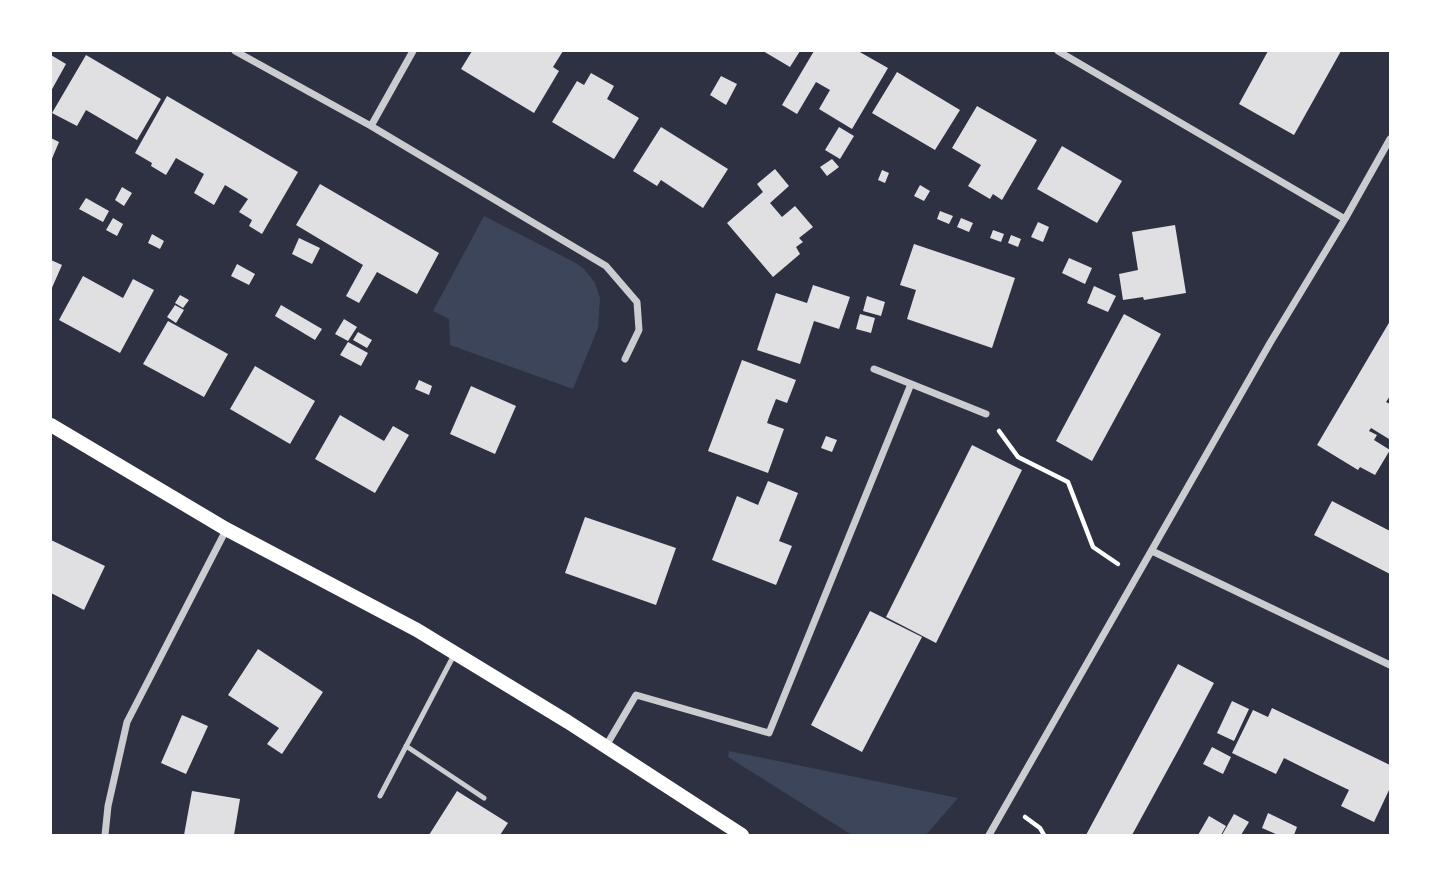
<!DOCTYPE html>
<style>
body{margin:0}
#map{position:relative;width:1441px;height:886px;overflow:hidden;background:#2d3142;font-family:"IBM Plex Serif",serif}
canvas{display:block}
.frame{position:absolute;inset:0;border:52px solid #fff;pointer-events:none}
</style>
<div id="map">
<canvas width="1441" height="886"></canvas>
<div class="frame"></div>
</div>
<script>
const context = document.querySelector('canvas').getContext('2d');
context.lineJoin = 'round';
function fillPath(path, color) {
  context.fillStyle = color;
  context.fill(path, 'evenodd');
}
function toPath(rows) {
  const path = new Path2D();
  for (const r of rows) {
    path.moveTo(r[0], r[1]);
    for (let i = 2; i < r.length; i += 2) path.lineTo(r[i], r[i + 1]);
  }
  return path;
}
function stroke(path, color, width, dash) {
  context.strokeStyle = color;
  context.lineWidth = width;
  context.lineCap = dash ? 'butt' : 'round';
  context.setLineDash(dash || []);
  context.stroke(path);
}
const green = toPath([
 [484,216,576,263,584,269,595,283,600,298,598,328,573,389,450,345,449,319,433,311],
 [729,751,958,798,926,835,852,835,728,757]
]);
const building = toPath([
 [472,51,563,51,553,67,559,71,534,113,461,69],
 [763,51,800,51,790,67],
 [814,51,858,51,888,68,852,129,819,109,830,90,816,82,797,114,782,105],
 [1268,51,1341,51,1294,135,1239,104],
 [51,55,66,64,51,91],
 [86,55,161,99,137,140,86,110,77,126,52,113],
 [897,72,960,110,935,150,872,113],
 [591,73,614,86,607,99,639,118,614,159,552,122,577,81,584,85],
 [721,76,737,84,726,105,710,95],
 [167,96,298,172,262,234,249,226,252,220,239,212,248,199,225,185,214,205,194,193,204,174,176,158,166,175,151,166,152,163,135,153],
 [977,106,1037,140,1002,200,993,194,990,199,968,186,981,165,952,148],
 [661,127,728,169,703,208,661,180,657,186,633,171],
 [839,127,854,136,840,159,825,150],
 [51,138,59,142,51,161],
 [1062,146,1122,181,1097,223,1037,189],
 [832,159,839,167,827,176,820,167],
 [775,169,789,186,770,203,782,217,795,206,813,227,799,238,803,242,796,247,800,254,773,277,727,223,763,192,757,184],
 [882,170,889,173,885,183,878,180],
 [320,184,439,253,417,294,377,272,359,303,346,296,363,265,296,225],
 [920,185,930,191,924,201,914,196],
 [122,187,132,193,124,206,115,200],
 [86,198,109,211,103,222,79,209],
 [940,211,953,216,949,224,937,219],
 [113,218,123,224,117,236,106,230],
 [961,218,973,223,969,232,957,227],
 [1038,222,1049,227,1043,242,1031,237],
 [1175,225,1186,293,1144,300,1143,297,1123,300,1119,274,1138,270,1132,232],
 [993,230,1004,234,1001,242,990,238],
 [152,234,164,241,160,249,148,243],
 [1011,235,1021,239,1018,247,1008,243],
 [299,238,320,248,312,264,292,254],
 [914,244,1015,278,992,348,907,319,916,290,900,285],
 [1069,258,1092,268,1085,284,1062,273],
 [51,260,62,265,51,290],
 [237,264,255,274,249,285,231,276],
 [83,276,123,298,133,279,154,290,120,353,59,320],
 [813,285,850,297,839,329,814,321,800,364,757,350,776,293,807,303],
 [1094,286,1116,296,1108,312,1087,303],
 [180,295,189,300,183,308,175,303],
 [867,296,885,302,881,316,863,311],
 [175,305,184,310,176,323,167,317],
 [281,305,322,329,315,340,275,316],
 [860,314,875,318,871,333,856,329],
 [1124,314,1161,334,1092,461,1056,441],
 [344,319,357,327,348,341,335,334],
 [168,321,228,354,204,397,143,364],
 [1390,321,1390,396,1386,402,1390,404,1390,436,1389,439,1371,428,1369,431,1377,435,1374,440,1390,450,1375,475,1360,467,1358,470,1317,445],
 [358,332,372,340,367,348,353,340],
 [348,342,368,353,361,366,340,355],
 [742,360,796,380,787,403,776,399,769,417,767,423,784,429,768,473,708,451],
 [255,366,315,401,290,444,230,409],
 [419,380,432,386,429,395,415,389],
 [471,386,516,406,495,454,450,434],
 [340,415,384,441,393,426,409,435,375,493,315,459],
 [826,436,837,440,832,452,821,448],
 [972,445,1022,470,936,643,886,617],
 [768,481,798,493,779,541,792,546,776,585,712,560,737,496,758,505],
 [1332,501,1390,531,1390,574,1314,535],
 [585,517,676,548,656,605,565,573],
 [51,540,105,566,84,610,51,593],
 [870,611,922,637,862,752,811,725],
 [258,649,323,692,282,754,267,744,279,728,228,695],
 [1178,664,1214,683,1180,747,1132,835,1086,835],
 [1232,701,1249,709,1234,741,1217,733],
 [1272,708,1390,765,1390,788,1374,822,1341,806,1349,790,1316,774,1284,758,1276,774,1232,753,1253,710,1268,717],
 [182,715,208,726,186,774,161,763],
 [1212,747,1231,757,1223,774,1203,764],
 [192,791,240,799,234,835,184,835],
 [457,791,508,823,500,835,429,835],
 [1268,813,1297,827,1294,835,1278,835,1262,828],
 [1234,814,1249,822,1241,835,1222,835],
 [1209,816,1226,826,1221,835,1198,835]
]);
const path = toPath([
 [999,431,1018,457,1068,482,1093,547,1118,564],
 [1025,817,1040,828,1044,835]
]);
const service = toPath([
 [406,746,484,798],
 [380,796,455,653]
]);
const minor = toPath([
 [235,51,371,126,606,266,637,302,639,330,625,359],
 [1058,51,1345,219],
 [371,126,413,51],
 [874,369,986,414],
 [1152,551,1390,665],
 [606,746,636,695,769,733,911,384],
 [105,835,108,806,127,722,226,530],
 [989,835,1270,343,1345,219,1390,139]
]);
const secondary = toPath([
 [51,425,226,529,417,630,568,722,742,835]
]);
fillPath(green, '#3c4559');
fillPath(building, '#e0e0e3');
stroke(path, '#fff', 4.5);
stroke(service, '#caccd0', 5);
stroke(minor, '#caccd0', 7);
stroke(secondary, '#fff', 14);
</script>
